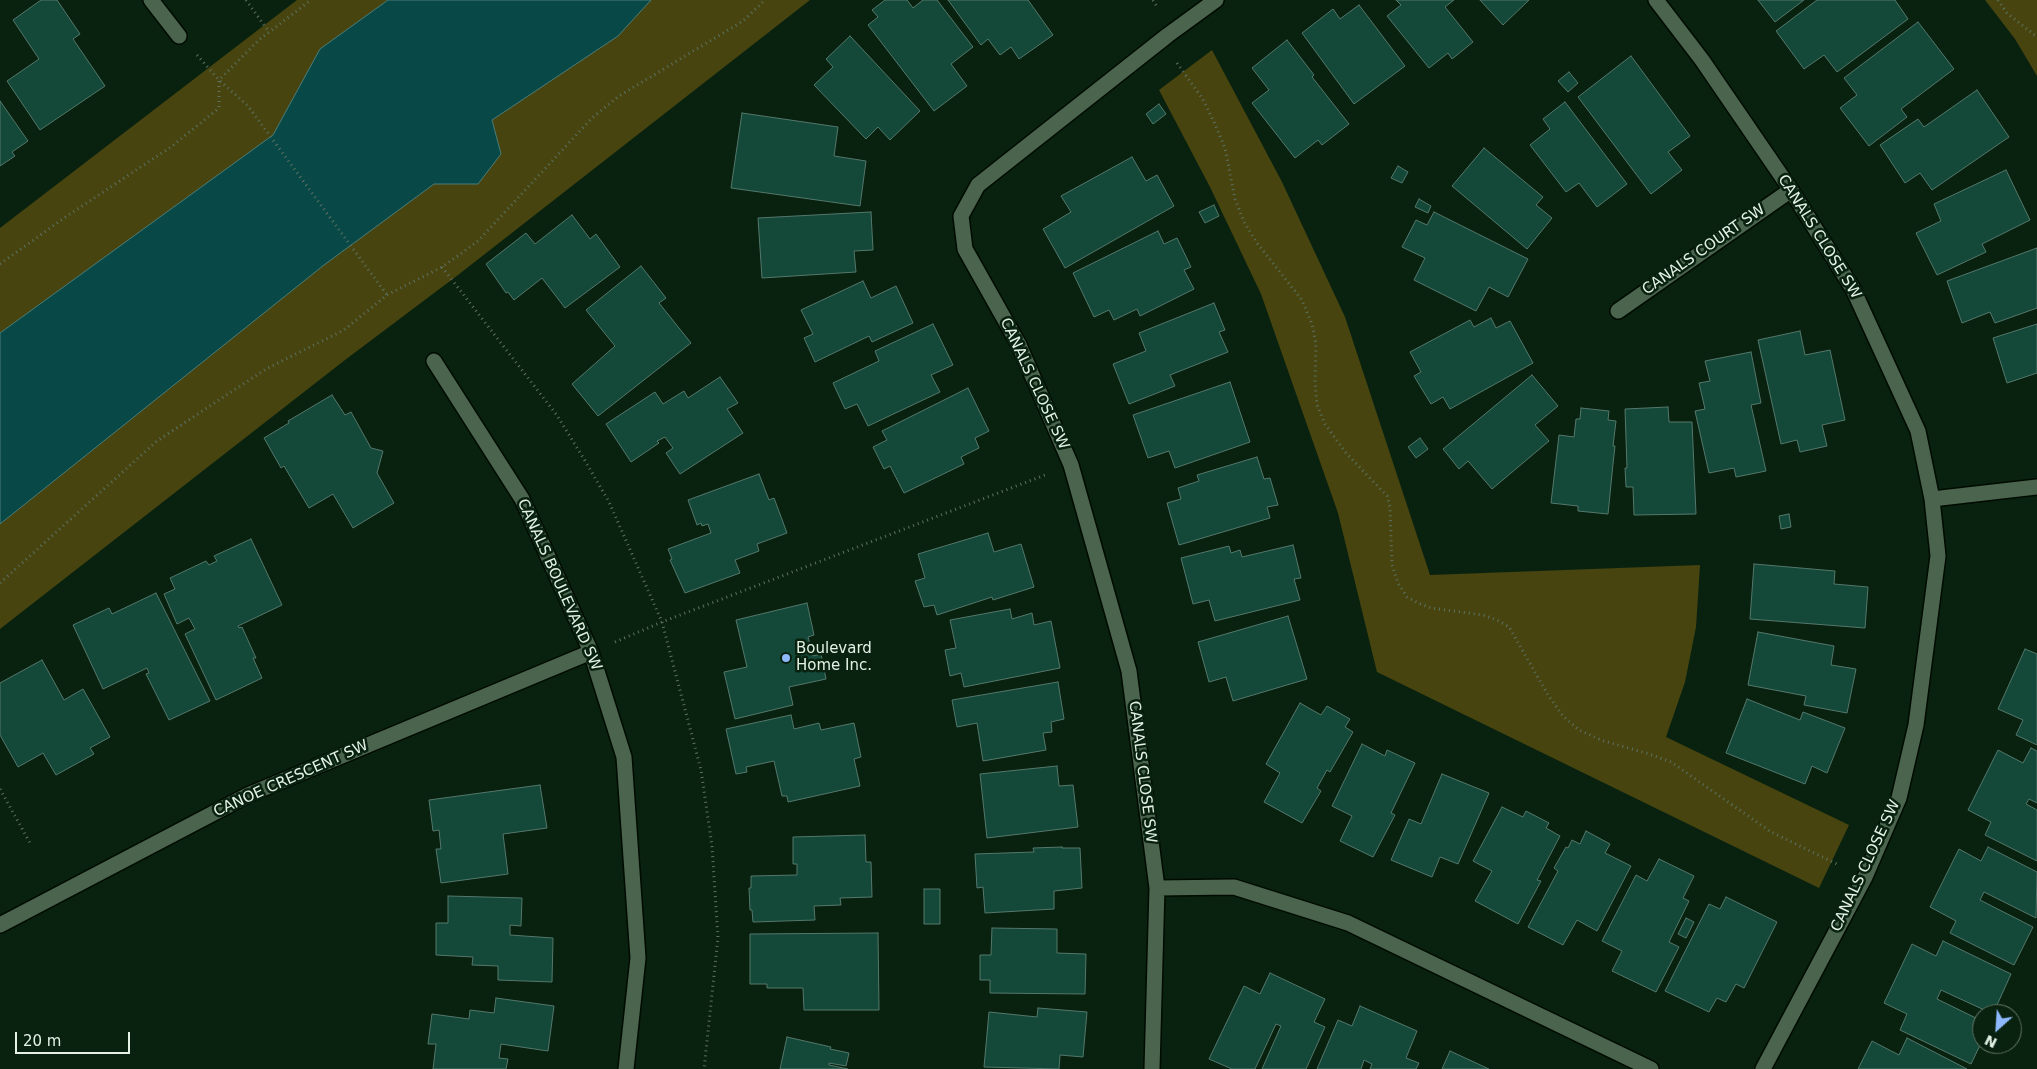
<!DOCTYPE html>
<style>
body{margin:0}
#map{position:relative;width:2037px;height:1069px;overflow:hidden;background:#09220f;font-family:"DejaVu Sans",sans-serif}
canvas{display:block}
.north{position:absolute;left:1972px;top:1004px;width:50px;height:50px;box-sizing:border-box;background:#09220f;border:1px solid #607565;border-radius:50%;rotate:206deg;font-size:14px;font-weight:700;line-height:20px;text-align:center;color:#e3f2e5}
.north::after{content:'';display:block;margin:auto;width:18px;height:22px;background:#8db9fc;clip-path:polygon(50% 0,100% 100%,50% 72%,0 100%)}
.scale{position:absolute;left:15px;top:1032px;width:115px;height:22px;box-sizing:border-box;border:2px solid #e3f2e5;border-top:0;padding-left:6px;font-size:15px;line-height:18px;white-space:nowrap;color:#e3f2e5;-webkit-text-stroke:4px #09220f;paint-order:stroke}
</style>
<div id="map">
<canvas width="2037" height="1069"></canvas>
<div class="north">N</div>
<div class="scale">20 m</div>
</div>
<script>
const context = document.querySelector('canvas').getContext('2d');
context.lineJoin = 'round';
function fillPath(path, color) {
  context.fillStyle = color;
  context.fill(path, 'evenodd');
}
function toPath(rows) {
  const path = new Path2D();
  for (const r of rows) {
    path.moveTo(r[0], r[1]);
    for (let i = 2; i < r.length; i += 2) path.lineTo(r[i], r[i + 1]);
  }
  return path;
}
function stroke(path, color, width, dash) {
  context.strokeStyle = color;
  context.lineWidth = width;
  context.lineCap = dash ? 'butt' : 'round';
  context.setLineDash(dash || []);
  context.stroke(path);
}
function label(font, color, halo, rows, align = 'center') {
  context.font = font + ' "DejaVu Sans",sans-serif';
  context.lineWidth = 5;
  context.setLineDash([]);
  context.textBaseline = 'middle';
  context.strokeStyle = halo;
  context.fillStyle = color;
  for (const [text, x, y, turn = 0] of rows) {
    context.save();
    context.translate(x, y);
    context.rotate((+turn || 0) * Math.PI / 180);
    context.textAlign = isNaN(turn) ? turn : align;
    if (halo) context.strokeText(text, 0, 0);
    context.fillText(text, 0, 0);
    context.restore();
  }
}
const green = toPath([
 [297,0,810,0,458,275,345,360,0,629,0,228],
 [1985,0,2037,0,2037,76,2015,39],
 [1212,50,1282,182,1345,317,1430,575,1700,565,1696,627,1685,682,1666,737,1849,825,1819,888,1377,672,1338,513,1261,294,1210,187,1159,90]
]);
const water = toPath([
 [388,0,651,0,618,36,492,120,501,154,478,184,434,184,324,265,0,524,0,333,273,135,320,49,388,0]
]);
const building = toPath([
 [41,0,57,0,80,34,73,39,105,86,40,130,7,81,39,59,13,20,41,0],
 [885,0,907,0,913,8,923,0,937,0,973,47,951,64,967,86,934,111,868,25,878,17,872,10,885,0],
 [948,0,1028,0,1053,35,1019,59,1011,47,1000,55,988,39,981,45,948,0],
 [1396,0,1454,0,1445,7,1473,42,1452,59,1448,53,1429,68,1387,16,1401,5,1396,0],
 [1480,0,1529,0,1503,25,1480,0],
 [1758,0,1804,0,1775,22,1758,0],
 [1817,0,1895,0,1908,19,1837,72,1824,55,1804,69,1776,31,1817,0],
 [1359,5,1405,66,1354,104,1302,33,1333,9,1340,19,1359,5],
 [1918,22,1954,69,1901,109,1907,117,1869,146,1840,108,1857,95,1844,78,1918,22],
 [850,36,920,111,890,140,878,127,866,139,814,85,833,67,826,59,850,36],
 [1287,40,1314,75,1312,77,1349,124,1322,145,1318,140,1295,158,1252,103,1269,90,1252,68,1287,40],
 [1631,56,1690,136,1668,152,1682,170,1651,194,1578,97,1631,56],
 [1569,72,1578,83,1568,92,1558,81,1569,72],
 [1977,90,2009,137,1932,190,1920,173,1905,183,1880,145,1918,119,1924,127,1977,90],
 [0,101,28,141,12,152,15,156,0,166,0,101],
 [1565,102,1627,184,1597,207,1579,183,1566,192,1530,145,1550,129,1543,119,1565,102],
 [1159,104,1166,114,1153,124,1146,114,1159,104],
 [742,113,838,127,834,156,866,161,860,206,731,188,742,113],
 [1484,148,1543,197,1536,205,1552,218,1527,249,1452,186,1484,148],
 [1132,157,1146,181,1157,175,1174,206,1065,268,1043,229,1071,212,1061,196,1132,157],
 [1398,166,1408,172,1402,183,1391,178,1398,166],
 [2006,170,2030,220,1982,244,1986,252,1937,275,1916,233,1941,221,1934,204,2006,170],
 [1419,199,1431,206,1428,213,1415,207,1419,199],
 [1214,205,1219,216,1205,223,1199,212,1214,205],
 [871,212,873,250,854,251,856,272,762,278,758,218,871,212],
 [1434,212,1528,259,1508,297,1489,287,1476,311,1414,280,1425,258,1402,247,1416,220,1427,225,1434,212],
 [572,215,590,239,596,234,620,267,565,308,542,278,514,300,508,292,506,293,486,264,526,233,535,244,572,215],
 [1158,231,1164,244,1177,238,1191,267,1184,270,1194,289,1140,316,1137,309,1114,320,1109,310,1094,317,1073,273,1158,231],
 [2037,248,2037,308,1995,323,1990,312,1962,323,1947,281,2037,248],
 [641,266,666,298,659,303,691,343,598,416,572,384,615,346,586,310,641,266],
 [863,281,871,298,896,286,913,323,872,342,869,336,815,362,804,338,813,334,801,310,863,281],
 [1214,303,1225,330,1219,332,1228,352,1170,375,1175,386,1129,404,1113,364,1146,351,1139,333,1214,303],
 [1491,318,1496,328,1510,321,1533,363,1450,409,1443,397,1431,404,1414,376,1421,372,1410,352,1470,320,1474,327,1491,318],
 [933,324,953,365,931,375,940,392,868,426,857,404,845,409,833,383,879,361,875,351,933,324],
 [2037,324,2037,373,2007,383,1993,338,2037,324],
 [1800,331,1805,355,1830,350,1845,420,1822,425,1827,446,1800,452,1797,440,1781,444,1758,340,1800,331],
 [1751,352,1761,403,1751,405,1766,471,1736,477,1734,468,1709,473,1695,411,1705,409,1699,383,1710,381,1705,361,1751,352],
 [1532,375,1558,406,1535,425,1549,441,1492,489,1468,461,1459,469,1443,449,1532,375],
 [720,377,738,403,727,409,743,433,680,474,666,453,673,448,665,437,657,441,659,443,631,462,606,424,655,392,663,404,684,391,688,398,720,377],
 [1230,382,1250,442,1175,468,1169,451,1148,458,1133,415,1230,382],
 [968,388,989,431,975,438,979,448,961,457,964,464,904,493,890,466,884,469,873,447,887,440,882,431,968,388],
 [332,395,345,415,351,412,371,448,383,451,377,473,394,503,353,528,333,494,309,508,284,466,281,468,264,438,289,423,288,421,332,395],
 [1668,407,1669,422,1692,422,1696,514,1634,515,1633,487,1626,487,1625,468,1627,468,1625,409,1668,407],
 [1581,408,1609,411,1608,420,1616,421,1613,446,1615,446,1613,464,1608,514,1578,511,1578,506,1551,503,1559,435,1574,437,1576,419,1580,419,1581,408],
 [1420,438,1428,449,1416,458,1408,447,1420,438],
 [1257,457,1264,479,1270,478,1278,505,1267,507,1270,518,1179,545,1167,503,1181,499,1178,488,1199,481,1197,475,1257,457],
 [759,474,769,500,774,498,787,533,757,544,759,551,735,560,740,573,685,593,670,560,672,559,668,549,711,533,708,524,702,526,701,523,697,525,688,500,759,474],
 [1789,514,1791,527,1781,529,1779,516,1789,514],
 [988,533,994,552,1021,544,1034,587,993,600,992,597,937,615,934,605,924,607,915,581,925,578,918,554,988,533],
 [251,539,282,605,238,626,239,628,242,627,256,658,253,658,262,678,216,700,185,634,195,629,189,618,177,624,164,594,175,589,170,578,206,561,209,565,217,561,214,556,251,539],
 [1293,545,1301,578,1294,579,1300,600,1215,621,1209,600,1193,604,1181,558,1229,546,1231,553,1240,550,1242,557,1293,545],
 [1754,564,1835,571,1834,584,1868,587,1865,628,1750,619,1754,564],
 [156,593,210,701,169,720,146,674,149,673,147,668,103,689,73,625,109,608,112,614,156,593],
 [807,603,814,635,808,637,813,656,821,654,826,679,789,687,793,705,735,719,724,672,747,667,736,620,807,603],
 [1010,609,1012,619,1032,613,1034,625,1051,621,1060,668,964,687,961,673,950,676,945,650,956,648,950,620,1010,609],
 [1288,616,1307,679,1233,701,1226,677,1209,682,1198,642,1288,616],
 [1758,632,1834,646,1831,665,1856,669,1847,713,1804,705,1806,696,1748,685,1758,632],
 [2025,649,2037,654,2037,745,2016,735,2023,720,1998,709,2025,649],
 [42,660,64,700,83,689,110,737,90,748,94,754,56,775,43,753,18,767,0,735,0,683,42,660],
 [1058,682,1064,719,1051,722,1052,732,1043,733,1046,750,983,761,977,723,957,727,952,700,1058,682],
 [1747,699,1800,720,1803,712,1845,728,1827,773,1812,766,1805,784,1726,753,1747,699],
 [1300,703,1321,715,1327,706,1350,719,1345,727,1353,732,1330,772,1327,770,1317,788,1321,791,1302,823,1264,802,1280,773,1266,764,1300,703],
 [791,715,794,729,819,723,821,730,854,723,861,757,854,759,860,786,788,802,787,796,782,796,774,761,746,767,747,772,736,774,726,729,791,715],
 [1362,744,1385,756,1387,750,1415,763,1391,813,1395,815,1373,857,1340,841,1352,816,1332,806,1362,744],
 [2031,748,2037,751,2037,803,2029,799,2026,804,2037,810,2037,861,1985,835,1991,822,1968,810,1998,750,2023,763,2031,748],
 [1057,766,1059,786,1073,785,1078,827,987,838,980,774,1057,766],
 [1442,774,1489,793,1458,864,1440,857,1432,877,1391,860,1409,819,1421,824,1442,774],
 [540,785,547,828,503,834,508,874,441,883,436,849,441,849,439,830,433,831,429,800,540,785],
 [1502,807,1523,817,1526,811,1549,823,1546,828,1560,836,1537,880,1541,881,1518,924,1475,901,1492,871,1473,861,1502,807],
 [1586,831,1610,844,1605,853,1631,866,1597,931,1577,920,1563,945,1528,927,1558,871,1554,868,1566,847,1568,848,1572,840,1580,844,1586,831],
 [865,835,866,862,871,862,872,897,840,898,841,905,814,906,815,920,753,922,752,910,750,910,749,888,751,888,751,876,797,875,797,864,793,864,793,837,865,835],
 [1062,847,1062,848,1080,848,1082,888,1054,891,1054,909,985,913,983,887,977,888,975,854,1034,852,1033,848,1062,847],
 [1988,847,2037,872,2036,918,1984,892,1980,900,2033,927,2014,965,1950,933,1956,921,1930,907,1959,849,1981,861,1988,847],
 [1659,859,1694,876,1683,898,1689,901,1669,942,1679,947,1656,992,1612,971,1622,951,1602,941,1636,875,1647,881,1659,859],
 [924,889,940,889,940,924,924,924,924,889],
 [448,896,522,898,521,926,510,925,510,935,553,938,552,982,498,980,498,966,472,965,473,957,436,955,436,923,448,923,448,896],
 [1726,897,1777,922,1744,988,1736,984,1726,1002,1717,998,1709,1012,1665,991,1709,904,1720,909,1726,897],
 [1686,918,1694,922,1686,938,1678,934,1686,918],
 [992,928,1057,929,1057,953,1086,954,1085,994,990,993,990,980,980,980,980,955,991,955,992,928],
 [878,933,879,1010,804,1010,803,988,767,988,767,984,750,984,750,934,878,933],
 [1943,941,2011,974,1993,1014,1941,990,1937,999,1982,1021,1982,1041,1971,1064,1900,1030,1907,1014,1884,1003,1912,944,1936,956,1943,941],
 [1270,973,1325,999,1314,1022,1325,1027,1306,1069,1262,1069,1281,1026,1276,1024,1255,1069,1232,1069,1209,1059,1244,986,1260,994,1270,973],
 [496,998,554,1006,548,1051,501,1044,499,1058,508,1059,506,1069,433,1069,436,1044,428,1044,432,1014,469,1019,470,1010,494,1013,496,998],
 [1360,1006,1417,1031,1406,1058,1419,1063,1416,1069,1370,1069,1372,1064,1364,1060,1361,1069,1317,1069,1338,1020,1352,1026,1360,1006],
 [1038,1008,1087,1012,1083,1057,1060,1055,1059,1069,984,1067,989,1012,1037,1017,1038,1008],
 [787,1037,831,1047,830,1049,849,1053,846,1066,829,1063,829,1065,848,1069,780,1069,787,1037],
 [1907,1038,1967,1069,1858,1069,1872,1041,1899,1055,1907,1038],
 [1450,1051,1489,1069,1442,1069,1450,1051]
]);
const path = toPath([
 [246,0,269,32],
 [1153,0,1158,8],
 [1998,0,2007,13,2037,37],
 [197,55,219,80,248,106,387,295],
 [1177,63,1202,98,1214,122,1225,148,1235,199,1244,222,1257,243,1302,300,1312,324,1316,344,1315,382,1317,405,1325,424,1346,453,1387,496,1390,507,1392,565,1398,583,1407,597,1418,603,1431,608,1483,615,1497,620,1509,627,1548,695,1563,716,1579,730,1601,740,1649,754,1671,762,1771,832,1839,865],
 [0,264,67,216,171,147,219,108,219,80,259,40,311,0],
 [442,267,556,414,584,459,609,502,662,622,701,770,712,846,718,938,704,1069],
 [0,583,157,441,266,369,344,330,387,295,442,267,466,250,478,241,592,118,619,96,743,21,765,0],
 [615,642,662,622,1045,475],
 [0,789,30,843]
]);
const street = toPath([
 [151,0,179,36],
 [1656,0,1702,60,1791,190,1853,289,1918,431,1932,499,1938,556,1916,725,1899,798,1865,877,1763,1069],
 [1618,311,1791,190],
 [434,361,522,499,591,652,624,757,638,958,626,1069],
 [1932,499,2037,487],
 [1157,888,1234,887,1348,923,1651,1069],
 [0,925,248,795,591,652],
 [1152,1069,1157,888,1129,671,1071,465,1019,345,965,249,961,216,978,185,1168,35,1216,0]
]);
const markers = [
 [786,658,5,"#8db9fc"]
];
const streetNames = [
 ["CANALS CLOSE SW",1819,237,58],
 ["CANALS COURT SW",1704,250,-35],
 ["CANALS CLOSE SW",1034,384,65],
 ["CANALS BOULEVARD SW",559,585,66],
 ["CANALS CLOSE SW",1142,772,83],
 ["CANOE CRESCENT SW",291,779,-24],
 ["CANALS CLOSE SW",1866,866,-65]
];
const poiNames = [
 ["Boulevard",796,649],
 ["Home Inc.",796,666]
];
fillPath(green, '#474410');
fillPath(water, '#084948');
stroke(water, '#4a7c77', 1);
fillPath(building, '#144839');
stroke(building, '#54786c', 1);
stroke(street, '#000b00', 18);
stroke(path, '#5d7261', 3, [1, 4]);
stroke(street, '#4a644e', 15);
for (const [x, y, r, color] of markers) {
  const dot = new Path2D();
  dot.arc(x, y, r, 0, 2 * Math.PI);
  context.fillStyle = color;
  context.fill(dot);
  stroke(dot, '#09220f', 2);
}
label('15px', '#e3f2e5', '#09220f', streetNames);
label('15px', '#e3f2e5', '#09220f', poiNames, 'left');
</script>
